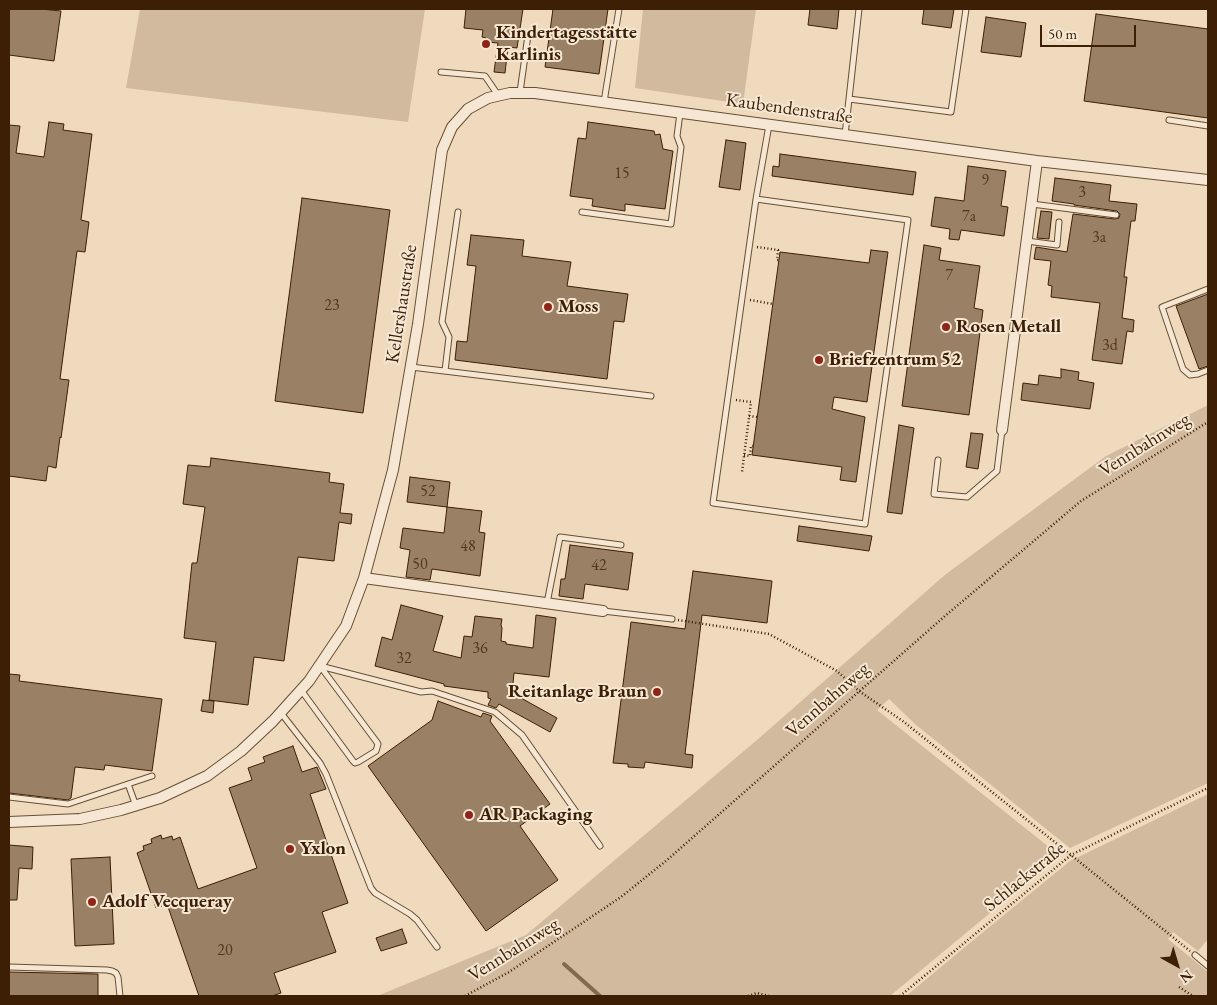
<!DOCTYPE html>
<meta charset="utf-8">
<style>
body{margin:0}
#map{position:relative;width:1217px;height:1005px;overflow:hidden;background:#f0dabd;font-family:"EB Garamond",serif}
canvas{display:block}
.frame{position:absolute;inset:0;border:10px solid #3c1f04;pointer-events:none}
.north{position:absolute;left:1152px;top:940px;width:50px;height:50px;-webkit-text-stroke:4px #f5e7d4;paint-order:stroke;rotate:141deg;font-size:14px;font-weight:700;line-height:20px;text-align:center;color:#3c1f04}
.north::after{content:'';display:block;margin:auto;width:18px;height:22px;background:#3c1f04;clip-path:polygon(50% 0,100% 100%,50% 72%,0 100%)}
.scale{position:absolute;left:1040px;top:25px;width:96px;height:22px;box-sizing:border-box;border:2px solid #3c1f04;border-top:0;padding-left:6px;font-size:15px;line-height:18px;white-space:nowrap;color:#3c1f04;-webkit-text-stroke:4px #f5e7d4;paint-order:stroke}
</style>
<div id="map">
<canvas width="1217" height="1005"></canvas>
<div class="frame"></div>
<div class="north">N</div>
<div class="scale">50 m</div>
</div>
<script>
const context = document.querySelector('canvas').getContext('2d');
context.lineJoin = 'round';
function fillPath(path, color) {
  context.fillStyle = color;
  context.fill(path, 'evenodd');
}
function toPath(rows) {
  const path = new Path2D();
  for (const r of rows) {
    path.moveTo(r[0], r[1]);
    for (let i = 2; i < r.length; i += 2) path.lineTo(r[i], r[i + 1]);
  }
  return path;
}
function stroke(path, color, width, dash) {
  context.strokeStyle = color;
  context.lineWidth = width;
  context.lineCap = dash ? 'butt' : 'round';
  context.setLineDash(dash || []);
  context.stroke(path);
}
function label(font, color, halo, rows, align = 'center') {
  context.font = font + ' "EB Garamond",serif';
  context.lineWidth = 4;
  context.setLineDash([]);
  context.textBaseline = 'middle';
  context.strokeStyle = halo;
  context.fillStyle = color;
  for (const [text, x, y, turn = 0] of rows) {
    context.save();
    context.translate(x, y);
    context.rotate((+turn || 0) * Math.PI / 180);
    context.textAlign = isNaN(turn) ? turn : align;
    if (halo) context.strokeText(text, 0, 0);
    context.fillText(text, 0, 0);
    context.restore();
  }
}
const green = toPath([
 [140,9,425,9,408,122,126,88],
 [643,9,756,9,743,104,635,88],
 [1208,405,1208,783,1070,848,916,725,889,699,877,710,1054,851,1054,860,890,996,377,996,526,935,757,740,946,574,1106,456],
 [1208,794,1208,939,1198,951,1173,932,1168,939,1208,972,1208,996,906,996,971,942,1070,861]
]);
const stream = toPath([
 [564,964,600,996]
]);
const building = toPath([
 [9,9,41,9,61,11,54,61,9,55,9,9],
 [466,9,523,9,517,48,508,47,505,73,494,72,498,43,486,42,486,38,482,37,483,30,464,28,466,9],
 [553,9,608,9,599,74,545,67,553,9],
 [810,9,839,9,837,29,808,25,810,9],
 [924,9,954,9,951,28,922,24,924,9],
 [1096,14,1208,29,1208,118,1084,101,1096,14],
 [986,17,1026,23,1021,57,981,52,986,17],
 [49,122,64,124,63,130,92,134,81,220,89,222,85,252,77,251,60,379,69,380,61,438,60,437,56,468,48,466,46,481,9,476,9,125,20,126,16,153,44,157,49,122],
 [588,122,654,131,655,135,660,134,663,149,673,151,665,209,625,204,625,211,592,206,593,199,570,196,578,138,586,139,588,122],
 [726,140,746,143,740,190,719,187,726,140],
 [780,154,916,172,913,195,772,176,773,166,779,167,780,154],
 [968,166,1006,171,1001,206,1008,207,1004,236,961,230,959,240,949,239,950,229,931,226,935,197,964,201,968,166],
 [1055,178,1111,185,1109,201,1137,204,1135,221,1131,221,1124,277,1127,277,1122,318,1134,320,1133,332,1127,331,1122,364,1092,360,1100,303,1051,297,1052,286,1048,285,1051,261,1034,259,1036,247,1067,252,1073,214,1115,219,1119,218,1120,214,1117,211,1074,205,1074,204,1052,201,1055,178],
 [302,198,390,210,363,413,275,401,302,198],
 [1041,211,1052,212,1049,239,1037,238,1041,211],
 [471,235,524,240,522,256,571,262,567,286,628,294,624,322,614,321,607,379,455,360,457,341,467,342,476,266,467,265,471,235],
 [924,245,941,248,939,260,980,266,974,308,983,310,969,415,902,406,924,245],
 [871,250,888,252,867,402,834,397,832,409,865,417,856,482,840,480,842,467,752,455,780,252,869,263,871,250],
 [1208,294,1208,366,1199,369,1176,306,1208,294],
 [1061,369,1079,372,1078,380,1094,383,1090,409,1021,400,1023,383,1038,385,1039,375,1061,378,1061,369],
 [899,425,914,428,902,514,887,512,899,425],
 [971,433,983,434,978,469,966,467,971,433],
 [211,458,330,473,329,482,344,484,340,513,352,514,351,524,339,522,334,561,298,557,284,661,254,657,248,705,209,700,216,642,184,638,192,563,197,563,205,507,183,504,188,465,210,467,211,458],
 [410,477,450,482,447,507,407,502,410,477],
 [447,507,482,511,479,532,485,533,480,576,432,569,430,580,406,577,410,550,400,548,403,528,444,533,447,507],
 [799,526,872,536,869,551,797,541,799,526],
 [570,545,633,553,628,590,585,584,583,599,559,596,561,579,565,579,570,545],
 [693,571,772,581,767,623,702,615,685,754,693,755,692,768,645,762,644,768,628,767,628,764,613,763,631,622,685,629,693,571],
 [401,605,443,616,433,651,461,658,464,636,472,637,475,616,502,619,501,625,502,628,501,641,506,642,506,644,533,648,536,615,556,618,549,677,514,673,512,693,557,718,550,732,499,704,496,708,488,705,491,699,488,698,488,692,444,686,444,684,375,666,382,637,392,640,401,605],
 [9,674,20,675,19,681,162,699,152,771,105,765,104,770,75,767,71,798,68,800,9,793,9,674],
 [203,700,214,701,213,713,201,711,203,700],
 [438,701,481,717,483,713,492,716,490,721,550,804,520,826,558,880,486,931,368,766,432,720,438,701],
 [293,746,302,772,317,767,326,789,310,794,348,903,322,912,336,952,274,973,281,993,272,996,199,996,167,904,156,908,137,853,144,850,143,846,152,843,151,839,161,835,162,839,172,836,173,840,180,837,198,889,257,868,229,788,252,780,248,768,265,762,263,757,293,746],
 [9,845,33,847,32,869,19,868,17,900,9,900,9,845],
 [110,857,114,944,75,946,71,859,110,857],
 [402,929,407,943,381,951,376,938,402,929],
 [9,972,98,974,98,996,9,996,9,972]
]);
const path = toPath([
 [757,247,778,250,777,260,779,260],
 [750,300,773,304],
 [736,400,751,402,742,472],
 [749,416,757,417],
 [744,455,750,456,751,446,754,446],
 [678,620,769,634,837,671,859,691,904,722,1071,855,1190,951],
 [1179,987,1193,996],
 [465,996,509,972,621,897,667,860,945,616,1081,501,1208,422],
 [748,996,757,993,769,996],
 [900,996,1071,855,1208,788]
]);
const lane = toPath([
 [859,9,849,99,951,112,966,9],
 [441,72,485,76,498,95],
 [520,92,528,35],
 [604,102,619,9],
 [1169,120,1208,126],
 [845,135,849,99],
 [756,199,908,220,865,524,713,503,756,199,769,125],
 [1032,204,1116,215],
 [582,212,671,224,681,147,677,136,680,113],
 [1027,241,1057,245,1059,222],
 [1208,289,1162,307,1183,369,1190,375,1198,374,1208,370],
 [411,367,651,396],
 [445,371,449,337,442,322,458,212],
 [938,460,934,494,967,497,997,471,1002,430],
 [547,603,560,537,621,545],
 [603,611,672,619],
 [320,666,421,692,432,691,495,712,522,735,600,846],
 [301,690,353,761,355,763,358,762,376,751,378,744,376,741,320,666],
 [281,713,320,763,326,774,371,888,375,893,410,914,417,920,437,947],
 [128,784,136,806],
 [9,797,68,804,152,776],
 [1195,955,1208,966],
 [9,967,107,970,112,971,116,973,118,977,120,996]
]);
const street = toPath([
 [1002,430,1037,161],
 [364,578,603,611],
 [9,822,80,819,121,810,160,798,207,776,241,751,273,721,309,681,346,626,364,578,393,470,418,324,442,150,452,127,468,109,488,98,510,93,535,93,1037,161,1208,180]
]);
const markers = [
 [486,44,5,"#8f2418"],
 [548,307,5,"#8f2418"],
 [946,327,5,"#8f2418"],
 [819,360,5,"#8f2418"],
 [657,692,5,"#8f2418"],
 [469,815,5,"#8f2418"],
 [290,849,5,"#8f2418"],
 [92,902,5,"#8f2418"]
];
const numberNames = [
 ["15",622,174],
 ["9",985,181],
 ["3",1082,193],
 ["7a",969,217],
 ["3a",1099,238],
 ["7",949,276],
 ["23",332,306],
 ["3d",1110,346],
 ["52",428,492],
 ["48",468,547],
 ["50",420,565],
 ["42",599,566],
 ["36",480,649],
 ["32",404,659],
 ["20",225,951]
];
const poiNames = [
 ["Kindertagesstätte",496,33],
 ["Karlinis",496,55],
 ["Moss",558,307],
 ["Rosen Metall",956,327],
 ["Briefzentrum 52",829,360],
 ["Reitanlage Braun",647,692,"right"],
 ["AR Packaging",479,815],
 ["Yxlon",300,849],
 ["Adolf Vecqueray",102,902]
];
const streetNames = [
 ["Kaubendenstraße",789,109,8],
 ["Kellershaustraße",402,304,-81],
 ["Vennbahnweg",1145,445,-32],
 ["Vennbahnweg",828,700,-41],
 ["Schlackstraße",1025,877,-39],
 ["Vennbahnweg",514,950,-32]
];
fillPath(green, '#d1ba9e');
stroke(stream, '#83694d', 4);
fillPath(building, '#9a8064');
stroke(building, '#3c1f04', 1);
stroke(lane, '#694e32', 7);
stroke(street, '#694e32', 12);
stroke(path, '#3c1f04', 2.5, [1, 2.5]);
stroke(lane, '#f5e7d4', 5);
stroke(street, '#f5e7d4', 10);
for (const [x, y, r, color] of markers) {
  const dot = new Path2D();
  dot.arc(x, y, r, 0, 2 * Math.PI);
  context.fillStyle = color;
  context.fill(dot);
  stroke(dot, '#f5e7d4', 2);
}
label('16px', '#54371c', null, numberNames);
label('bold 19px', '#3c1f04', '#f5e7d4', poiNames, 'left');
label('19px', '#3c1f04', '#f5e7d4', streetNames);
</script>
